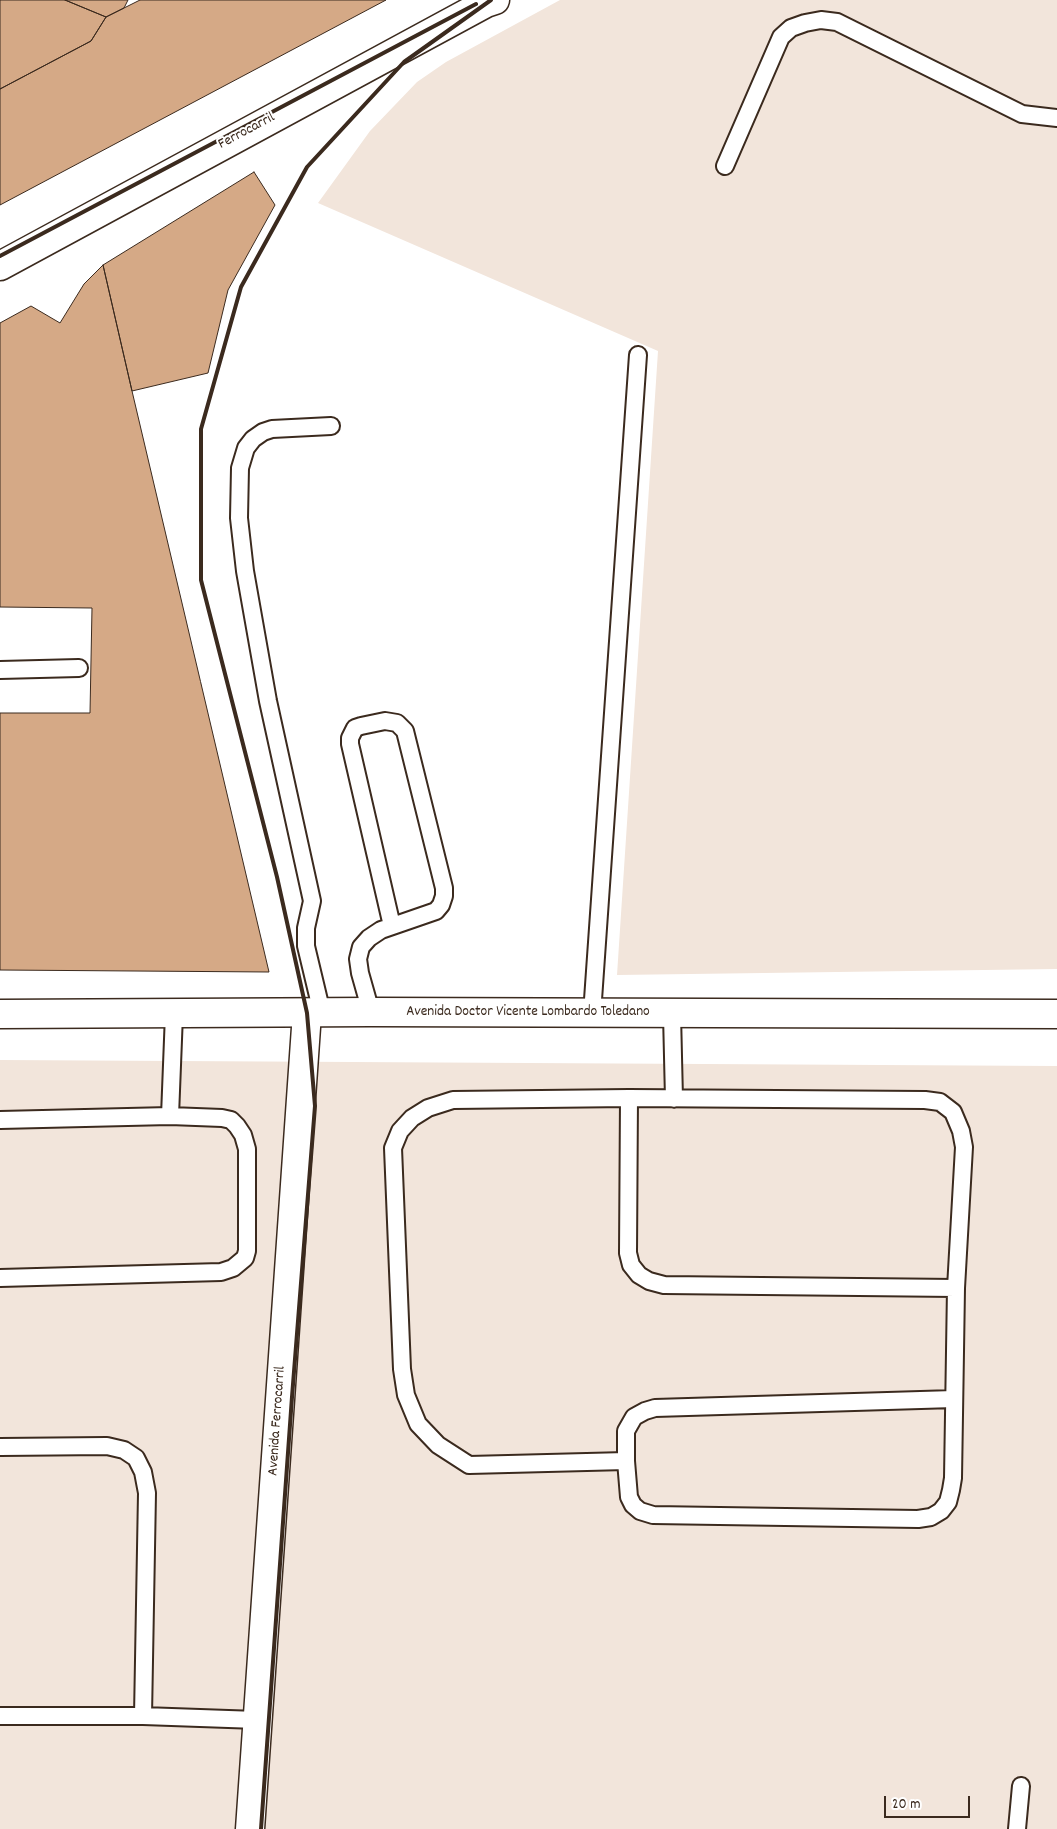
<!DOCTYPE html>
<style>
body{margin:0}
#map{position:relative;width:1057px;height:1829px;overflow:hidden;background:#fff;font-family:Dekko,sans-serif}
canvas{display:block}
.scale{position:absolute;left:884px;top:1796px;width:86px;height:22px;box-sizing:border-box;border:2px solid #3b2a1e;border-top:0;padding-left:6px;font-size:15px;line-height:18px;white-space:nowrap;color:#3b2a1e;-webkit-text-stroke:4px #fff;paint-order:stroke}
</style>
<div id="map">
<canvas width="1057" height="1829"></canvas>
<div class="scale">20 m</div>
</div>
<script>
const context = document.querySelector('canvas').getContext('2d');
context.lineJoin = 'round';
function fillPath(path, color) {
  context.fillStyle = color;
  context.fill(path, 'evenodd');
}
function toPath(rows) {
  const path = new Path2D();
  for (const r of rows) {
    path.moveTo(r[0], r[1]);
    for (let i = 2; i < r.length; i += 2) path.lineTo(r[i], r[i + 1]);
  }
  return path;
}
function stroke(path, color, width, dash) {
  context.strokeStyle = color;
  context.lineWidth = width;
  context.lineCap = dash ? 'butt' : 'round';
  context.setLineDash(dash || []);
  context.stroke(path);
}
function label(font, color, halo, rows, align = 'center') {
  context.font = font + ' Dekko,sans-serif';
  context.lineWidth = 4;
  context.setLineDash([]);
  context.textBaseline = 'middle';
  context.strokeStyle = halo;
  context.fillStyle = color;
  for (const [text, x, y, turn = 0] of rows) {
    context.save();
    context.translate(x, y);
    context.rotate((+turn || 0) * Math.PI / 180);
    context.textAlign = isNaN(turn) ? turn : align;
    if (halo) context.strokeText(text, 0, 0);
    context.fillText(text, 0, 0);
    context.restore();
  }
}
const built = toPath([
 [560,0,1057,0,1057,969,617,975,658,351,318,203,370,131,417,82,446,62],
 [0,1060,1057,1066,1057,1829,0,1829]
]);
const building = toPath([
 [0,0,65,0,106,17,91,41,0,89,0,0],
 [65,0,128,0,124,8,106,17,65,0],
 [140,0,386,0,0,205,0,89,91,41,106,17,140,0],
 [254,172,275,205,228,290,208,373,132,391,103,265,254,172],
 [103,265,132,391,269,972,0,970,0,713,90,713,92,608,0,607,0,323,31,306,60,323,84,284,103,265]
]);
const service = toPath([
 [725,166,781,37,791,28,805,23,821,20,837,22,1022,114,1057,118],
 [0,670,79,668],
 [371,1012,360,973,358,959,361,947,369,938,381,930,436,911,441,905,444,896,444,888,405,731,397,723,385,721,361,726,355,728,350,738,350,744,392,926],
 [322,1013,306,946,306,928,312,901,268,701,245,571,239,518,240,468,246,448,253,439,263,432,272,429,331,426],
 [592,1014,638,355],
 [672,1014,674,1099],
 [629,1098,628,1253,631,1265,639,1275,649,1281,664,1285,956,1288],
 [170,1116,174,1014],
 [0,1120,170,1116,222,1118,231,1120,237,1126,243,1135,247,1149,247,1251,245,1258,233,1268,221,1272,0,1278],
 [0,1447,107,1446,124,1450,136,1458,143,1472,147,1493,143,1716],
 [626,1461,469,1465,438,1445,418,1424,406,1395,402,1369,393,1148,400,1131,412,1118,428,1108,453,1100,629,1098,925,1100,940,1102,953,1112,961,1131,964,1147,956,1288,953,1478,951,1490,948,1502,941,1511,931,1517,918,1519,653,1515,640,1511,633,1505,629,1497,626,1461,626,1431,634,1417,645,1411,655,1408,954,1399],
 [0,1716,143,1716,257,1720],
 [1017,1829,1021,1786]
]);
const minor = toPath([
 [0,266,486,3,495,0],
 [250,1829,307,1013]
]);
const tertiary = toPath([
 [0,1014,371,1012,1057,1014]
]);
const rail = toPath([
 [0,256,476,4],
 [261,1829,292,1397,315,1106,307,1013,277,877,201,580,201,429,241,287,307,167,404,62,491,0]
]);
const streetNames = [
 ["Ferrocarril",247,132,-28],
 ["Avenida Doctor Vicente Lombardo Toledano",528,1013],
 ["Avenida Ferrocarril",278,1421,-86]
];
fillPath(built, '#f2e5db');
fillPath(building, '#d5a986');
stroke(building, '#3b2a1e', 1);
stroke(service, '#3b2a1e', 20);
stroke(minor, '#3b2a1e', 31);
stroke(tertiary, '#3b2a1e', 31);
stroke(service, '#fff', 16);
stroke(minor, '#fff', 28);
stroke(tertiary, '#fff', 28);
stroke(rail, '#3b2a1e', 4);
label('15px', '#3b2a1e', '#fff', streetNames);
</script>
